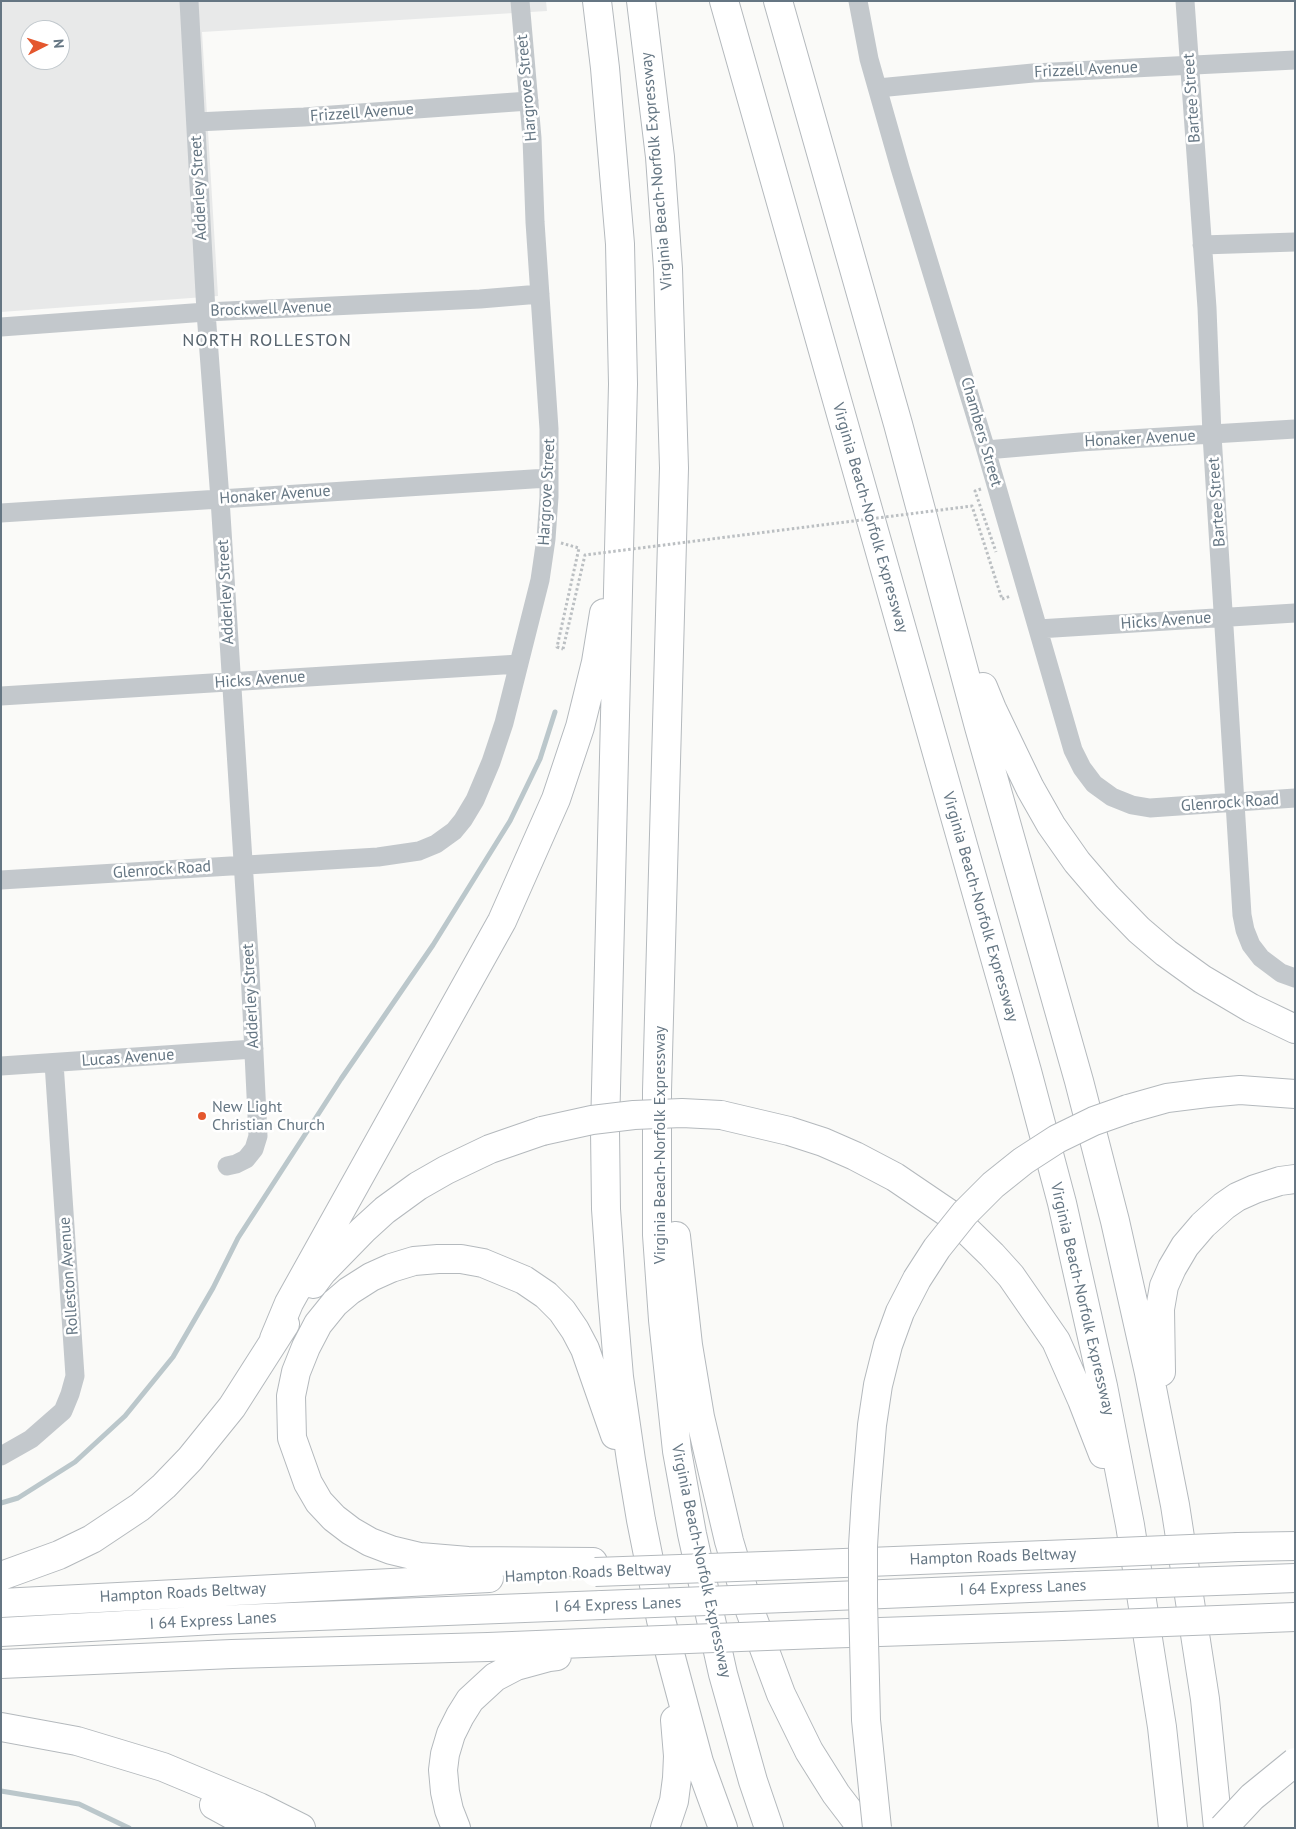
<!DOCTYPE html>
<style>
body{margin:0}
#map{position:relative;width:1296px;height:1829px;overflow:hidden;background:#fafaf8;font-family:"PT Sans",sans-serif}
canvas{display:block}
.frame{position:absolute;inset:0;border:2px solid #657683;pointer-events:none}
.north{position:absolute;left:20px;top:20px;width:50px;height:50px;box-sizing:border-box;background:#fff;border:1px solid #c1c8cd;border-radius:50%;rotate:85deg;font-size:14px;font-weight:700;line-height:20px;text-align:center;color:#657683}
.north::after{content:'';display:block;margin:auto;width:18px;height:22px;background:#e4572e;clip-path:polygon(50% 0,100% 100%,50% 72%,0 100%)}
</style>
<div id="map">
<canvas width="1296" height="1829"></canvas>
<div class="frame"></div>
<div class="north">N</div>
</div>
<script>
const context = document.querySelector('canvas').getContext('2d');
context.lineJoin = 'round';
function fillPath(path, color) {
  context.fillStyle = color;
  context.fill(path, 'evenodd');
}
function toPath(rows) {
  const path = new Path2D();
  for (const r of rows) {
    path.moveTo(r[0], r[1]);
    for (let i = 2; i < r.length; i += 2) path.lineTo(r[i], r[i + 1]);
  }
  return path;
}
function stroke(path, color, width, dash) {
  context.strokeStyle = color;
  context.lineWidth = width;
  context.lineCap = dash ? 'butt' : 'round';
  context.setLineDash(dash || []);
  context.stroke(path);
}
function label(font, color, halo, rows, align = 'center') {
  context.font = font + ' "PT Sans",sans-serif';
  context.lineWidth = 5;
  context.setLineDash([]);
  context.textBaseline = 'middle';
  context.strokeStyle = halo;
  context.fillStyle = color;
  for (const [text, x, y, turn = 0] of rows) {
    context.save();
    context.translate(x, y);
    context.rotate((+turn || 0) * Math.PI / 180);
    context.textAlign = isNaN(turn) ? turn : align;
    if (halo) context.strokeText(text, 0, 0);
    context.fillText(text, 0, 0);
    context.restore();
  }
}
const built = toPath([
 [1,1,546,1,547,11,202,32,218,296,1,312],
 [30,30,60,30,60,60,30,60]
]);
const stream = toPath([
 [1,1503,18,1498,75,1462,125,1416,173,1357,213,1288,238,1238,341,1079,433,945,510,821,540,759,555,712],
 [1,1791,79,1804,129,1828]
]);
const path = toPath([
 [981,489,975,491,996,552],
 [561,543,579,548,557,647,563,649],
 [1002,599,1011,596]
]);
const street = toPath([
 [189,1,206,312,220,499,250,971,258,1136,254,1149,246,1159,236,1164,227,1166],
 [858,1,869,59,900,168,986,450,1073,750,1082,768,1094,784,1112,797,1132,805,1150,808,1295,798],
 [1185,1,1207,308,1212,435,1242,915,1245,930,1251,945,1261,958,1281,973,1295,978],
 [878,88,1033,73,1295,60],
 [196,122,304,117,529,101],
 [1202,245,1295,242],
 [1,327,206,312,480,299,540,294],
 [986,450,1080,442,1295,429],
 [1,513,548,478],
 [1038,629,1295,613],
 [1,696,519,664],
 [1,880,378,857,419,851,436,844,454,831,463,820,475,800,491,762,504,723,540,580,546,539,549,497,549,429,535,222,532,138,520,1],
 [1,1066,254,1049],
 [1,1456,31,1439,63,1411,70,1394,75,1376,54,1063]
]);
const highway = toPath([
 [597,1,605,68,620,244,623,384,605,1130,606,1209,612,1294,619,1377,631,1460,641,1520,661,1620,699,1762,723,1828],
 [641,1,660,157,668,269,674,468,657,1091,657,1235,663,1320,677,1451,692,1534,723,1674,753,1781,769,1828],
 [724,1,1027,1071,1062,1203,1103,1386,1130,1525,1162,1727,1173,1828],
 [778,1,898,424,979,727,1079,1081,1115,1221,1149,1373,1175,1505,1205,1699,1218,1828],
 [983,687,992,709,1030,788,1051,825,1077,862,1107,897,1139,930,1166,953,1202,979,1251,1008,1295,1029],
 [1128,1109,1167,1098,1207,1093,1240,1090,1295,1094],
 [721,1115,789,1131,823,1142,855,1156,895,1177,951,1215,992,1255,1011,1276,1056,1341,1082,1400,1103,1454],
 [676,1236,688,1345,700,1417,729,1541,749,1608,781,1694,809,1751,836,1794,862,1828],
 [313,1284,322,1272,363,1230,385,1210,418,1186,446,1170,490,1149,542,1131],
 [274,1339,289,1303,502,921,556,799,580,727,596,662,604,613],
 [1161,1372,1160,1309,1164,1286,1172,1268,1185,1246,1203,1225,1224,1206,1237,1197,1255,1189,1280,1181,1295,1179],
 [1238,1547,1295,1546],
 [593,1562,468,1561,420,1557,391,1550,370,1542,351,1531,334,1518,319,1502,308,1483,292,1438,291,1396,296,1372,306,1347,318,1324,335,1303,349,1291,371,1277,391,1268,414,1261,438,1259,461,1259,483,1263,524,1280,546,1295,562,1311,575,1330,585,1349,615,1435],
 [793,1565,1071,1554],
 [1,1576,59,1555,92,1539,140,1507,164,1486,190,1459,232,1407,285,1324],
 [1244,1580,1295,1578],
 [811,1597,1078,1586],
 [1,1603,489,1578],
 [1244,1619,1295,1617],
 [1,1632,215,1620,602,1605],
 [819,1634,1062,1626],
 [1,1664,232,1654,488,1647,610,1642],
 [1,1727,77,1741,163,1767,259,1807,301,1828],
 [214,1805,256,1828],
 [456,1828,449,1810,445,1792,443,1770,445,1754,451,1734,460,1716,470,1700,495,1677,516,1666,549,1657,557,1656],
 [665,1828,674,1801,677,1778,678,1756,675,1720]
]);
const pathBridge = toPath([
 [563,649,585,555,972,506,1002,599]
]);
const highwayBridge = toPath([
 [542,1131,592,1120,634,1115,682,1113,721,1115],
 [1071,1554,1238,1547],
 [595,1572,793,1565],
 [1078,1586,1244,1580],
 [602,1605,811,1597],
 [1062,1626,1244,1619],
 [610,1642,819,1634],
 [877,1828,866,1720,863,1600,863,1546,866,1497,872,1425,878,1385,888,1345,900,1312,917,1279,937,1248,965,1213,993,1185,1023,1161,1057,1139,1094,1121,1128,1109],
 [1223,1828,1252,1797,1295,1762]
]);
const markers = [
 [202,1116,5,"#e4572e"]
];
const streetNames = [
 ["Frizzell Avenue",1086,70,-3],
 ["Hargrove Street",527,88,-95],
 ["Bartee Street",1192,98,-94],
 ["Frizzell Avenue",362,113,-4],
 ["Virginia Beach-Norfolk Expressway",657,171,-95],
 ["Adderley Street",199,188,-93],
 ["Brockwell Avenue",271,309,-2],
 ["Chambers Street",981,432,74],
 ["Honaker Avenue",1140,439,-3],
 ["Hargrove Street",547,492,-87],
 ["Honaker Avenue",275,495,-4],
 ["Bartee Street",1217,502,-94],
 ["Virginia Beach-Norfolk Expressway",870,518,74],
 ["Adderley Street",226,592,-93],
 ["Hicks Avenue",1166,621,-4],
 ["Hicks Avenue",260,680,-4],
 ["Glenrock Road",1230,803,-4],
 ["Glenrock Road",162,870,-4],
 ["Virginia Beach-Norfolk Expressway",980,907,74],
 ["Adderley Street",251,996,-93],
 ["Lucas Avenue",128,1058,-4],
 ["Virginia Beach-Norfolk Expressway",660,1145,-90],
 ["Rolleston Avenue",69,1276,-94],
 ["Virginia Beach-Norfolk Expressway",1082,1299,77],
 ["Hampton Roads Beltway",993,1557,-2],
 ["Virginia Beach-Norfolk Expressway",701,1561,78],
 ["Hampton Roads Beltway",588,1573,-3],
 ["I 64 Express Lanes",1023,1588,-2],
 ["Hampton Roads Beltway",183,1593,-3],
 ["I 64 Express Lanes",618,1605,-2],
 ["I 64 Express Lanes",213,1621,-3]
];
const poiNames = [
 ["New Light",212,1107],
 ["Christian Church",212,1125]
];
const neighbourhoodNames = [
 ["NORTH ROLLESTON",267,341]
];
fillPath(built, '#e8e9e9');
stroke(stream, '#bbc7cb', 5);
stroke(highway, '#b4b9bd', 30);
stroke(path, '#bbbfc2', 3, [2.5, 2.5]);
stroke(street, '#c3c8cc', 19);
stroke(highway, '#fff', 28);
stroke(highwayBridge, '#b4b9bd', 30, []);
stroke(pathBridge, '#bbbfc2', 3, [2.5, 2.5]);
stroke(highwayBridge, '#fff', 28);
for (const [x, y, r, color] of markers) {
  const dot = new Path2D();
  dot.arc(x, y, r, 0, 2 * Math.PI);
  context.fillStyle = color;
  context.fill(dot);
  stroke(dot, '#fff', 2);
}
label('16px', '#657683', '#fff', streetNames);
label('16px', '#657683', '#fff', poiNames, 'left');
context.letterSpacing = '1px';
label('18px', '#57646e', '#fff', neighbourhoodNames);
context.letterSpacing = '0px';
</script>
